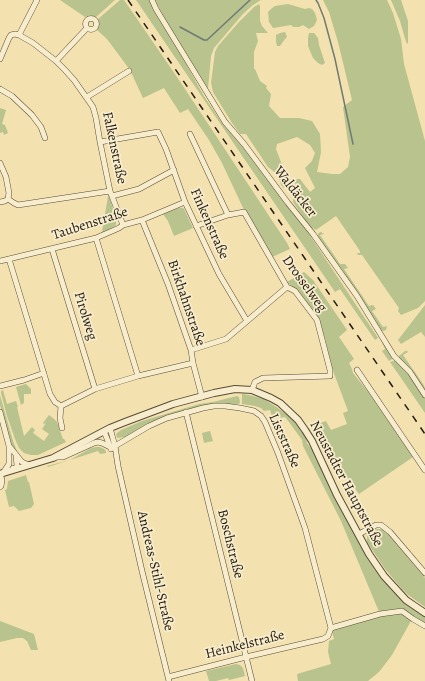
<!DOCTYPE html>
<meta charset="utf-8">
<style>
body{margin:0}
canvas{display:block;background:#f3e1b0}
</style>
<canvas width="425" height="681"></canvas>
<script>
const context = document.querySelector('canvas').getContext('2d');
context.lineJoin = 'round';
function fillPath(path, color) {
  context.fillStyle = color;
  context.fill(path, 'evenodd');
}
function toPath(rows) {
  const path = new Path2D();
  for (const r of rows) {
    if (r.length === 3) {
      path.moveTo(r[0] + r[2], r[1]);
      path.arc(r[0], r[1], r[2], 0, 2 * Math.PI);
      continue;
    }
    path.moveTo(r[0], r[1]);
    for (let i = 2; i < r.length; i += 2) path.lineTo(r[i], r[i + 1]);
  }
  return path;
}
function stroke(path, color, width, dash) {
  context.strokeStyle = color;
  context.lineWidth = width;
  context.lineCap = dash ? 'butt' : 'round';
  context.setLineDash(dash || []);
  context.stroke(path);
}
function label(font, color, halo, rows, align = 'center') {
  context.font = font + ' Alegreya,serif';
  context.lineWidth = 3.5;
  context.setLineDash([]);
  context.textBaseline = 'middle';
  context.strokeStyle = halo;
  context.fillStyle = color;
  for (const [text, x, y, turn = 0] of rows) {
    context.save();
    context.translate(x, y);
    context.rotate((+turn || 0) * Math.PI / 180);
    context.textAlign = isNaN(turn) ? turn : align;
    if (halo) context.strokeText(text, 0, 0);
    context.fillText(text, 0, 0);
    context.restore();
  }
}
const green = toPath([
 [60,0,115,0,96,17,90,15,85,17],
 [120,0,124,0,177,77,287,243,290,249,272,257,244,210,222,163,209,140,188,109,180,113,164,88,143,98,130,70,107,39,97,30,99,25,98,19],
 [136,0,150,0,204,96,222,123,241,145,309,234,378,338,375,340,340,289,335,292],
 [155,0,261,0,253,5,243,14,214,48,211,56,208,89,188,56,168,25],
 [323,0,387,0,393,13,401,39,404,64,425,141,425,301,418,308,401,315,398,311,399,308,362,255,358,255,357,253,360,253,360,251,336,216,316,230,309,226,293,202,293,199,296,192,295,182,297,179,300,179,310,192,315,188,305,168,312,161,315,153,310,145,297,137,277,144,276,149,289,183,288,186,284,188,281,185,278,175,268,167,246,134,240,134,232,123,213,92,211,83,215,52,218,46,238,23,254,7,259,4,260,6,260,21,262,26,268,33,256,33,258,41,254,52,254,69,255,69,260,81,267,86,266,88,271,94,269,106,280,118,299,118,312,121,320,134,321,152,317,172,332,174,340,174,348,167,350,157,343,107,352,100,338,42,329,12],
 [391,0,401,0,408,21,408,44,406,42,400,21],
 [288,4,305,9,309,8,312,9,315,13,317,20,314,26,309,29,303,25,299,27,293,27,291,25,273,28,269,22,268,12,271,9,275,6],
 [285,32,287,37,285,39,280,46,277,46,276,41,276,35,280,33],
 [309,33,314,33,318,38,319,45,325,63,322,65,318,63,313,58,308,46,308,38],
 [0,108,6,110,2,124,5,125,8,133,4,135,3,132,0,133],
 [108,196,109,196,112,206,116,219,116,225,113,227,104,232,102,232],
 [179,208,183,208,184,209,193,228,174,236,168,221,163,214],
 [320,232,321,232,324,234,320,235,340,264,345,264,348,268,344,269,369,306,373,305,376,309,372,311,383,327,387,326,386,330,383,331,381,330,357,292,318,237,318,234],
 [304,272,313,280,347,330,339,337,354,359,349,363,352,369,353,373,369,393,413,457,359,494,346,476,315,425,326,421,331,430,347,424,343,413,348,411,332,368,325,338,318,320,299,292,287,282],
 [425,305,425,337,421,332,401,344,398,340],
 [381,340,394,358,389,361,382,351,385,349],
 [405,351,407,351,408,352,403,355,423,384,425,388,425,390,413,371,399,358,399,356],
 [396,360,405,370,425,399,425,413,390,362],
 [26,384,31,389,31,394,24,394,24,403,21,405,16,387],
 [3,390,7,404,16,401,18,407,17,407,24,436,32,427,35,430,33,433,44,441,49,434,42,429,46,423,44,424,43,423,49,415,53,418,57,422,63,439,64,439,66,442,38,455,31,455,24,453,19,448,15,439,7,416,1,393,1,391],
 [242,394,249,395,264,399,275,406,290,417,300,428,306,438,307,443,315,454,369,560,384,581,402,600,416,611,425,616,425,624,412,619,392,655,379,672,368,681,298,681,297,674,331,664,328,652,329,641,334,639,331,628,380,614,341,521,303,446,302,440,289,422,285,417,278,418,277,415,272,416,270,410,264,411,261,408,255,406,242,404],
 [0,395,13,441,17,451,15,451,10,441,0,405],
 [237,396,239,397,240,402,239,404,217,404,202,406,169,416,125,438,124,437,118,438,117,437,116,434,121,430,142,421,199,404,213,402],
 [210,431,213,441,204,443,202,433],
 [96,447,100,447,104,449,106,451,106,453,100,454,98,451,48,467,47,466,70,460,91,448],
 [26,475,28,482,29,482,34,504,31,508,19,511,14,506,9,507,5,490,7,489,8,481],
 [377,529,382,529,386,532,425,578,425,607,407,594,401,588,385,569,367,542,367,537,368,534,370,531],
 [0,621,34,634,38,650,31,650,27,641,23,638,17,638,0,642],
 [236,664,240,665,243,668,245,676,229,680,228,678,216,681,209,681,206,671]
]);
const stream = toPath([
 [316,0,318,3,324,18,335,59,353,144],
 [180,27,204,40,207,40,250,0]
]);
const minor = toPath([
 [152,0,156,9,225,122,244,144,288,203,313,234,357,296,394,356,410,372,425,395],
 [91,24,5.5],
 [19,35,33,43,56,61,65,70,74,80,93,107,96,118,100,142,110,191,123,225],
 [0,59,9,38,11,35,15,34,19,35,37,0],
 [56,61,87,28],
 [0,89,12,96,32,115,41,127,45,138],
 [87,97,129,71],
 [190,134,228,215],
 [100,142,158,132,166,149,185,202,219,274,247,321],
 [0,163,6,177,9,193,8,199,5,201,0,202],
 [112,196,139,189,174,170],
 [8,199,14,203,18,205,110,191],
 [142,220,168,284,191,350,193,363,202,397],
 [196,226,228,215,244,212,287,287,295,291,317,320,330,370,330,376,263,378,255,382,252,390],
 [96,238,138,376],
 [52,249,95,389],
 [9,259,50,394,55,402,61,406,60,418,62,428],
 [0,261,96,238,119,228,123,225,142,220,185,202],
 [191,350,226,339,287,287],
 [357,370,425,470],
 [0,386,24,380,44,373],
 [61,406,95,389,138,376,193,363],
 [0,412,9,446,9,464,3,473],
 [186,412,252,681],
 [110,428,115,446,118,466,142,571,169,681],
 [104,431,111,449],
 [10,447,22,462,29,465],
 [57,457,63,457,94,443,98,442,102,443,110,447,115,446,149,426,167,418,203,408,214,406,225,406,240,408,254,411,261,416,265,422,278,453,305,528,331,628,328,636,323,639,310,642,246,657,168,677],
 [13,468,16,469,17,465,16,456],
 [0,487,1,486,2,480,0,474],
 [359,534,376,525,381,525,390,532,425,573],
 [331,628,380,614,402,611,413,619,425,626]
]);
const tertiary = toPath([
 [0,474,53,458,110,428,125,422,173,404,214,393,235,389,252,390,271,398,280,403,298,420,305,430,312,441,337,495,369,554,384,576,406,600,425,613]
]);
const rail = toPath([
 [128,0,425,434]
]);
const streetNames = [
 ["Falkenstraße",114,148,78],
 ["Waldäcker",295,192,52],
 ["Taubenstraße",90,224,-18],
 ["Finkenstraße",209,224,66],
 ["Drosselweg",304,284,54],
 ["Birkhahnstraße",186,303,71],
 ["Pirolweg",85,316,73],
 ["Liststraße",284,441,66],
 ["Neustadter Hauptstraße",346,484,62],
 ["Boschstraße",230,544,76],
 ["Andreas-Stihl-Straße",155,571,77],
 ["Heinkelstraße",245,645,-14]
];
fillPath(green, '#b9c38d');
stroke(stream, '#6f7b75', 1.5);
stroke(minor, '#584d39', 6);
stroke(tertiary, '#584d39', 8);
stroke(minor, '#f7eccc', 5);
stroke(tertiary, '#f7eccc', 6);
stroke(rail, '#241c11', 1.5, [7, 7]);
label('14px', '#241c11', '#f7eccc', streetNames);
</script>
